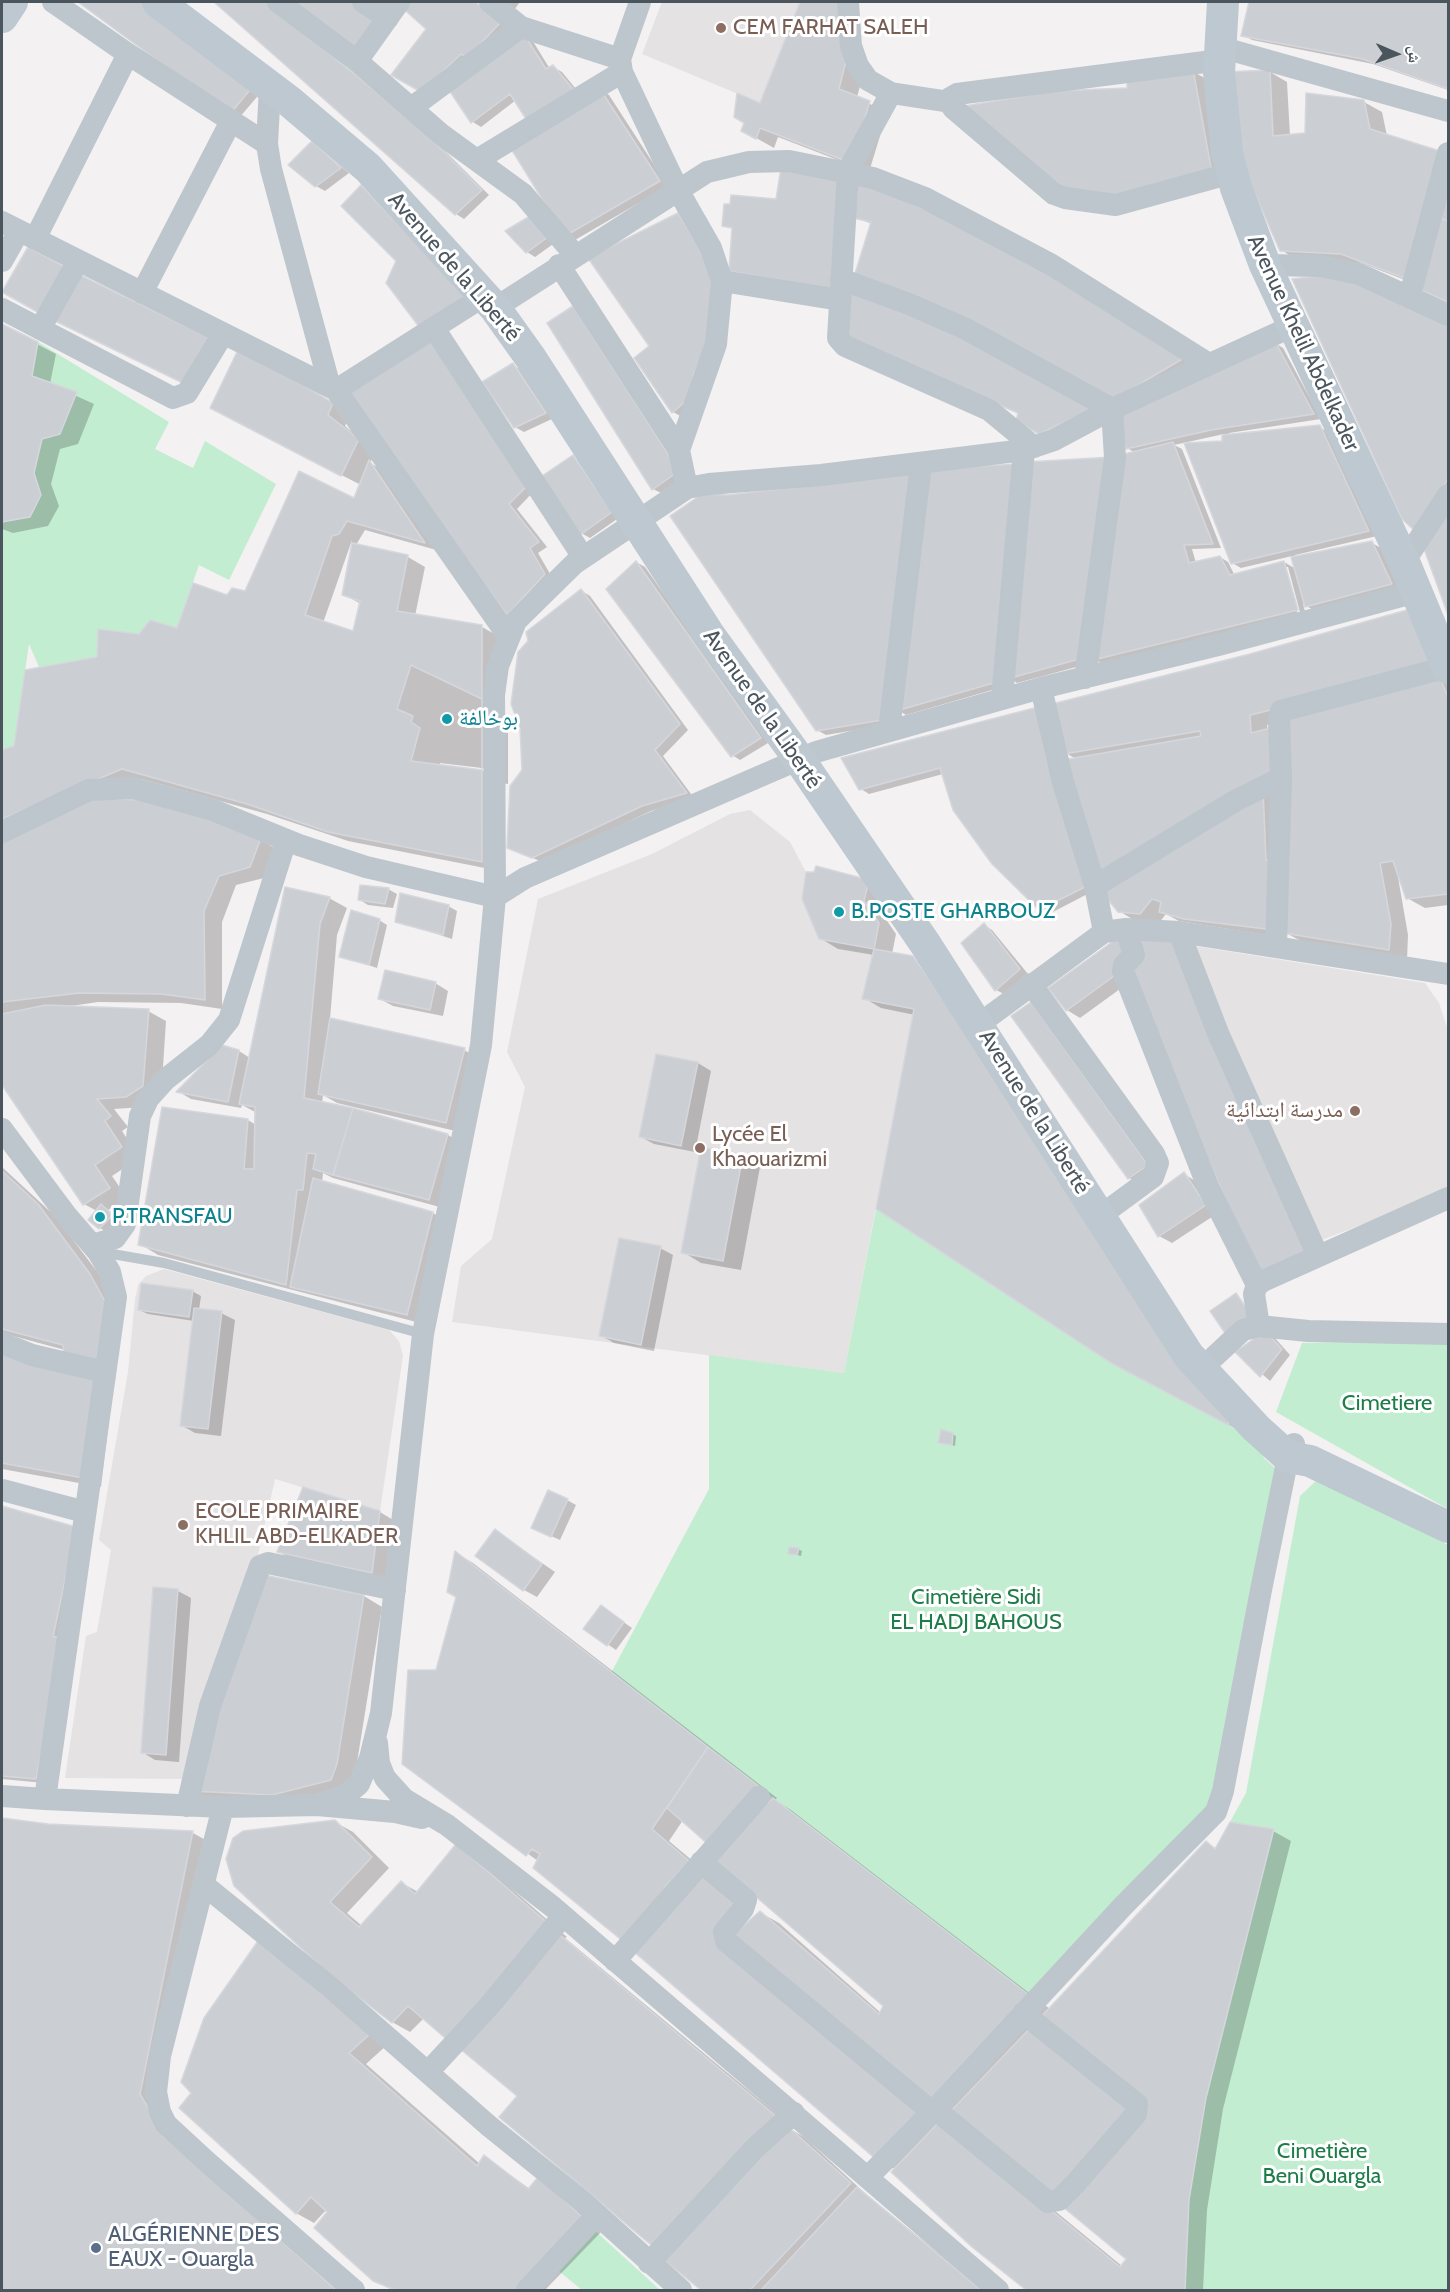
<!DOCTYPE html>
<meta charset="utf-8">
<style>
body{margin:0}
#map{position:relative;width:1450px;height:2292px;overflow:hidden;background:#f3f1f1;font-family:Cabin,"Noto Naskh Arabic",sans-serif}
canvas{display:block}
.frame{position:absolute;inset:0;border:3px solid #4a555d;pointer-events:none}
.north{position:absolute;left:1366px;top:24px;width:60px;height:60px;-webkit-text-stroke:4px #fff;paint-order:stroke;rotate:92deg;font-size:16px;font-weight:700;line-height:24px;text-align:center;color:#4a555d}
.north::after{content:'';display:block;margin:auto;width:21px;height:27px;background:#4a555d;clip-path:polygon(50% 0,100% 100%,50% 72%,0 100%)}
</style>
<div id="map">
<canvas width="1450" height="2292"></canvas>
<div class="frame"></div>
<div class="north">ش</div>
</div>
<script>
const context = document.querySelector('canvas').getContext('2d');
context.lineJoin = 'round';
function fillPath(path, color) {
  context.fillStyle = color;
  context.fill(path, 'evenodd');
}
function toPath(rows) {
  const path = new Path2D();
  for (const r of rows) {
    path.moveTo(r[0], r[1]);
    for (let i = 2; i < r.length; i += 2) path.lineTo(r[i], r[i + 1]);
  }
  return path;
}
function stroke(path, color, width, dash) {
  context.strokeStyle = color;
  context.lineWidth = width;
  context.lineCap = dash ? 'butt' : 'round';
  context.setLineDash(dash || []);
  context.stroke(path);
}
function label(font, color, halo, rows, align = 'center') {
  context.font = font + ' Cabin,"Noto Naskh Arabic",sans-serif';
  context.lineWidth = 6;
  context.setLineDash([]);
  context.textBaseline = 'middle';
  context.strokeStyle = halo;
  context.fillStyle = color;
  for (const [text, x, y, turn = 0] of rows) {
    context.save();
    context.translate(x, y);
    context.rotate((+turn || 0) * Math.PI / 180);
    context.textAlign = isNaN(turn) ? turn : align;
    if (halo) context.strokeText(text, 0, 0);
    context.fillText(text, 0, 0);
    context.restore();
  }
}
const education = toPath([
 [662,2,800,2,760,103,642,54],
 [750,810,790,842,806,872,802,899,819,939,874,949,862,999,914,1009,844,1373,452,1322,461,1266,492,1239,525,1087,507,1052,538,899,652,854,730,814],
 [1189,945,1425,983,1439,1003,1448,1030,1448,1192,1319,1241],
 [164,1269,389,1330,399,1341,403,1356,380,1511,275,1479,249,1595,192,1779,65,1778,86,1636,97,1632,111,1550,99,1540,128,1372,135,1299,138,1285,146,1276]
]);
const green = toPath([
 [38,342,169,422,155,449,193,468,205,441,276,484,229,580,199,565,177,628,150,620,139,634,98,629,97,657,39,667,29,644,14,746,2,750,2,522,30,516,41,495,34,473,42,439,60,434,77,393,32,376],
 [876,1209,1111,1363,1255,1439,1264,1458,1277,1470,1218,1798,1033,1998,611,1673,709,1489,709,1355,844,1373],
 [1448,1341,1448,1509,1276,1412,1302,1343],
 [1320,1477,1448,1545,1448,2290,1185,2290,1188,2205,1206,2098,1273,1829,1230,1822,1246,1793,1300,1496],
 [591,2227,660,2290,582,2290,555,2268]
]);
const shadow = toPath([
 [81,2,145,2,262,91,239,118],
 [217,2,267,2,427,133,489,195,464,219,456,214],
 [296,2,356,2,357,51],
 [379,2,475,2,509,28,431,96,428,28,403,7],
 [501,2,520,2,514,10],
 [801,2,855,2,864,72,857,97,887,113,869,172,778,137,774,148,742,130,761,105],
 [1250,2,1448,2,1448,90,1373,64,1252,40,1243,35],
 [526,38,534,43,550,69,553,67,562,72,585,100,600,90,609,95,668,186,575,240,566,235,568,111,516,100,481,127,473,122],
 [1192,71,1210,81,1229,183,1111,210,1129,90],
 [1270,72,1287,82,1290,136,1306,134,1364,102,1382,112,1387,136,1448,157,1448,303,1423,287,1361,263,1299,261,1281,250,1242,160],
 [313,143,349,173,325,191,316,186],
 [852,178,1196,361,1121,405,872,224,851,216],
 [544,220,556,242,535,257,527,252],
 [721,287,682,417,673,412,636,358],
 [573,308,686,476,661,493,653,489],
 [1436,320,1448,327,1448,611,1424,546],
 [2,326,56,354,50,384,94,404,78,444,60,449,51,484,59,506,48,526,13,533,2,529],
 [440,340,537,488,517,509,547,547,538,553,553,579,516,619],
 [1275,343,1283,348,1321,419,1229,433,1229,436,1319,427,1328,432,1377,536,1295,555,1296,558,1372,543,1381,548,1400,588,1315,611,1303,604,1306,615,1301,616,1288,567,1285,567,1298,616,1103,664,1092,658,1091,663,1017,683,1007,676,1006,686,906,715,898,710,897,723,826,735,817,730,728,496,1111,459,1136,453,1127,448],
 [1224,434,1232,563,1241,568,1292,556,1296,569,1284,562,1235,576,1228,562,1220,557,1196,563,1192,549,1221,548,1182,449,1174,445],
 [513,365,521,370,554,418,524,432,515,427],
 [302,386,350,415,345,426,376,451,370,463,386,472,440,551,365,530,356,545,408,557,425,567,415,616,482,627,500,637,500,711,508,716,508,784,500,783,500,871,348,841,267,814,141,779,93,799,261,840,278,850,268,877,236,885,222,922,222,1009,181,1003,98,1002,71,1006,148,1011,166,1021,161,1097,144,1107,114,1109,128,1127,122,1131,139,1158,112,1176,127,1198,108,1210,119,1217,117,1238,100,1228,97,1211,84,1204,2,1082,2,752,16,747,98,658,139,636,177,630,228,597,246,593,355,500,361,485,230,418],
 [352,540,343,594,361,604,354,633,323,623],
 [440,763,490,769,489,772,440,766],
 [573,457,582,462,620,517,590,538,581,533],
 [636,562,645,567,768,743,740,760,732,755],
 [582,591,590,596,688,730,663,756,694,798,651,811,542,862,508,847,523,770],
 [1407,612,1448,683,1448,905,1425,908,1407,898,1398,877,1408,935,1407,960,1303,942,1284,932,1284,938,1179,921,1166,914,1158,924,1137,922,1119,911,1076,759,1066,753,1250,656],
 [1286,721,1268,731,1267,725],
 [1041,707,1099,888,1049,914,1040,909,943,774,869,794,861,789],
 [815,874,886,891,881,912,896,934,892,954,912,958,931,968,1246,1434,1131,1373,915,1015,881,1008,864,998,874,955,838,949,820,938],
 [388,889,397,894,393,908,368,905,360,900],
 [329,898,347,908,337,935,330,1019,464,1050,482,1060,464,1133,337,1103,323,1095,322,1104,448,1135,465,1145,447,1209,333,1178,323,1173,322,1183,433,1213,451,1224,424,1324,158,1255,140,1244,163,1108,248,1120,256,1125,257,1113,242,1105,241,1108,191,1099,179,1092,239,1051,250,1058],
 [448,906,457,911,452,939,397,921],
 [379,920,387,925,377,968,341,956],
 [984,925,992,930,1028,974,1004,994,996,990],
 [1119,938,1131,981,1080,1018,1067,1010],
 [435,983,448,991,443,1016,393,1006,380,999],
 [1013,1016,1165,1176,1147,1188,1129,1178],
 [698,1063,711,1071,695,1152,654,1144,641,1137],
 [743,1156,760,1167,741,1270,701,1263,683,1252],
 [2,1167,55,1216,108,1286,124,1314,65,1350,2,1333],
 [1184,1174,1197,1182,1218,1213,1172,1243,1159,1236],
 [660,1248,673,1255,654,1351,614,1343,600,1335],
 [192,1291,201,1296,199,1310,221,1313,235,1320,221,1436,195,1433,181,1425,194,1321,148,1314,139,1310],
 [1274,1337,1290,1355,1270,1381,1237,1352],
 [2,1352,113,1389,101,1487,2,1469],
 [952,1434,956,1436,955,1446,940,1442],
 [567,1500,576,1505,560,1540,542,1532],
 [2,1507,76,1528,44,1783,2,1779],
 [380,1512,398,1523,389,1582,296,1562,279,1552],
 [496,1531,555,1572,537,1597,524,1590],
 [798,1549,802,1551,801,1556,790,1553],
 [456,1553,473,1563,777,1798,775,1800,791,1810,1050,2009,1206,1843,1217,1849,1273,1831,1291,1841,1223,2109,1207,2210,1203,2290,1029,2290,973,2246,896,2170,879,2160,538,1861,403,1764,437,1672,457,1597],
 [683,1820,722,1851,885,2006,881,2013,779,1923,761,1913,743,1927,706,1872,669,1841],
 [959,2132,1065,2207,1128,2258,1122,2266],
 [178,1591,191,1598,179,1762,155,1760,142,1752],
 [364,1596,382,1607,355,1775,349,1790,291,1804,210,1801,193,1791],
 [609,1612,632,1628,616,1650,585,1629],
 [2,1819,48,1825,193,1833,211,1843,158,2105,341,2290,2,2290],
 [335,1822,353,1832,389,1868,347,1913,362,1926,402,1883,418,1892,474,1856,567,1937,565,1938,794,2128,792,2130,804,2137,867,2195,984,2290,703,2290,661,2256,519,2096,424,2018,410,2032,392,2022,236,1885],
 [259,1943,387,2045,366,2064,480,2164,485,2157,530,2189,540,2178,602,2231,545,2290,392,2290,374,2280,327,2209,314,2223,296,2213,193,2093]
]);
const building = toPath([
 [78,2,147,2,254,85,230,114,78,2],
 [214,2,266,2,418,126,482,190,455,215,214,2],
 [293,2,356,2,379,19,356,52,293,2],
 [401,2,475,2,501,22,467,58,461,54,421,92,391,75,426,29,399,5,401,2],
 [800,2,839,2,846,61,839,89,870,101,851,163,760,128,756,139,741,131,744,123,734,117,737,93,760,103,800,2],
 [1249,2,1448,2,1448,89,1363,59,1241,36,1249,2],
 [525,36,546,69,553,65,577,94,528,122,510,94,471,123,447,87,525,36],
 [1193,69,1212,173,1092,201,1062,193,959,107,1054,91,1127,88,1127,79,1193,69],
 [1270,70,1273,136,1305,133,1306,93,1364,100,1370,129,1443,152,1407,279,1341,254,1280,251,1240,160,1225,72,1270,70],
 [600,89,660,181,565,236,510,147,600,89],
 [312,141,341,168,315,187,288,165,312,141],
 [781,168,838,177,831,289,729,271,732,228,722,226,724,204,730,204,731,195,776,199,781,168],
 [850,176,1033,258,1189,355,1111,401,854,277,871,222,849,217,850,176],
 [361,185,465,295,420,328,386,283,396,261,341,206,361,185],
 [1448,190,1448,221,1440,218,1448,190],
 [535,213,548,237,526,253,505,231,535,213],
 [678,213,703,254,713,282,710,339,693,375,696,392,672,413,634,358,649,346,588,258,678,213],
 [1440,218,1448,221,1448,302,1421,290,1440,218],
 [28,247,69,269,41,314,2,292,28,247],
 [78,274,214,340,187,385,51,319,78,274],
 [1337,274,1448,326,1448,478,1418,534,1402,519,1292,279,1337,274],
 [850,289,918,312,1099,406,1039,434,1016,421,1018,413,873,351,843,334,850,289],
 [573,306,679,471,652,490,547,323,573,306],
 [2,324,38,342,32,376,77,392,60,434,42,439,34,473,41,495,30,517,2,522,2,324],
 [432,334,530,483,509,504,539,542,530,548,545,574,507,615,346,396,432,334],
 [1275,341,1314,414,1211,430,1126,449,1117,414,1275,341],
 [237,352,303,385,333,403,328,415,359,439,341,476,210,408,237,352],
 [513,363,546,413,514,428,482,382,513,363],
 [1320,425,1369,531,1231,564,1184,443,1222,441,1222,435,1320,425],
 [1173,442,1213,544,1184,545,1189,563,1220,556,1230,575,1284,561,1298,610,1093,660,1120,455,1173,442],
 [573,455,612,512,580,535,542,476,573,455],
 [1112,457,1083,658,1007,679,1027,462,1112,457],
 [369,460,425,543,347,521,339,534,332,536,305,615,353,631,360,601,342,595,352,543,408,555,397,611,482,625,482,862,328,832,247,804,122,769,2,819,2,750,14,746,25,670,97,657,98,629,139,634,150,620,177,628,193,583,227,595,232,588,245,591,299,471,354,498,369,460],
 [1019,464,997,682,896,711,923,469,1019,464],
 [916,473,888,719,816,731,670,516,702,494,728,495,916,473],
 [1448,503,1448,615,1423,546,1448,503],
 [1372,541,1392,584,1305,607,1291,557,1372,541],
 [636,561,761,738,731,757,606,589,636,561],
 [581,589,680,724,655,750,687,793,642,806,532,858,507,848,510,786,522,770,520,728,511,704,518,652,528,641,526,632,581,589],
 [1407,610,1433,666,1363,688,1250,715,1251,733,1275,727,1279,768,1100,877,1063,760,1201,736,1200,731,1064,754,1052,704,1250,654,1407,610],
 [411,665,482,699,482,770,411,761,420,728,411,722,413,716,397,709,411,665],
 [1439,676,1448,697,1448,894,1406,899,1393,861,1380,863,1391,924,1389,950,1283,933,1285,713,1439,676],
 [1042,706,1091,884,1039,910,992,864,953,810,940,768,859,790,841,758,1042,706],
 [1263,790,1266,860,1271,860,1266,929,1184,919,1159,912,1161,902,1152,899,1140,914,1118,912,1100,890,1263,790],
 [85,798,143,800,197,812,261,838,250,867,219,876,204,911,205,1000,162,994,79,993,2,1002,2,840,85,798],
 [816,866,869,880,864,901,879,923,874,949,819,939,802,899,806,872,814,872,816,866],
 [360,885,389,888,385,904,358,900,360,885],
 [285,887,330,897,320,924,304,1098,353,1108,333,1175,313,1169,316,1154,307,1153,303,1190,297,1190,286,1285,138,1245,162,1107,248,1119,244,1169,254,1169,255,1107,239,1104,285,887],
 [400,893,449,905,443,935,395,922,400,893],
 [351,910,380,919,369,965,339,957,351,910],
 [984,923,1020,969,995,991,961,943,984,923],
 [1119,937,1131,954,1121,971,1066,1011,1048,988,1119,937],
 [1133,937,1174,942,1309,1255,1259,1275,1124,969,1133,937],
 [874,949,913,956,925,973,1231,1415,1228,1425,1111,1363,876,1209,914,1009,862,999,874,949],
 [385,970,436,982,430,1010,378,999,385,970],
 [1031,1002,1148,1165,1128,1179,1011,1016,1031,1002],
 [46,1005,149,1009,143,1086,126,1097,97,1099,111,1116,105,1121,122,1147,95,1165,110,1188,83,1205,2,1085,2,1014,46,1005],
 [330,1018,465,1048,446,1123,318,1094,330,1018],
 [222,1045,239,1050,228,1102,176,1092,222,1045],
 [656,1054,698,1062,681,1146,639,1137,656,1054],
 [353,1108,448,1134,429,1200,333,1175,353,1108],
 [701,1147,743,1155,723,1261,681,1253,701,1147],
 [2,1171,38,1204,90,1274,106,1303,96,1361,64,1354,63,1345,2,1329,2,1171],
 [1184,1172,1206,1205,1158,1237,1139,1205,1184,1172],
 [313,1178,433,1212,407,1315,290,1287,313,1178],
 [101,1204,113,1215,99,1229,88,1220,101,1204],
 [619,1238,661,1246,641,1345,599,1336,619,1238],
 [141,1283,193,1290,189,1317,138,1310,141,1283],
 [1236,1293,1253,1318,1227,1336,1210,1311,1236,1293],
 [194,1308,222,1311,208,1429,180,1426,194,1308],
 [1265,1331,1282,1349,1260,1377,1235,1352,1265,1331],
 [2,1351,96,1377,83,1478,2,1463,2,1351],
 [941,1429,953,1433,952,1445,938,1443,941,1429],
 [303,1487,380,1511,372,1573,277,1552,303,1487],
 [548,1490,568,1499,551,1537,531,1528,548,1490],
 [2,1506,76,1527,53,1637,64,1636,36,1779,2,1776,2,1506],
 [495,1529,542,1564,523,1591,475,1556,495,1529],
 [789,1547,799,1548,797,1555,788,1554,789,1547],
 [455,1551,708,1747,652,1829,689,1861,665,1887,670,1892,624,1942,533,1868,540,1854,532,1849,526,1856,402,1764,408,1670,436,1670,456,1597,447,1592,455,1551],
 [264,1575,364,1595,337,1764,331,1780,272,1795,191,1791,264,1575],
 [153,1587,178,1589,166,1755,141,1753,153,1587],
 [601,1605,624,1622,607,1646,583,1629,601,1605],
 [708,1747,760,1787,710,1846,667,1808,708,1747],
 [773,1798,1033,1998,936,2103,732,1936,760,1911,879,2014,883,2006,712,1859,773,1798],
 [2,1818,48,1824,193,1831,140,2094,165,2137,336,2290,2,2290,2,1818],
 [335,1820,372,1857,330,1902,359,1927,401,1881,415,1894,456,1844,550,1925,451,2043,408,2006,392,2023,330,1975,234,1886,226,1859,233,1838,243,1831,335,1820],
 [1230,1822,1274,1829,1206,2098,1189,2200,1185,2290,1026,2290,972,2247,891,2172,941,2120,1120,2267,1126,2259,1063,2207,1146,2108,1039,2019,1206,1841,1215,1849,1230,1822],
 [698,1872,734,1904,733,1953,925,2112,878,2161,633,1951,698,1872],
 [555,1931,777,2117,657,2250,499,2117,517,2096,459,2048,555,1931],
 [258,1941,370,2034,349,2053,477,2166,484,2155,528,2189,539,2176,585,2220,517,2290,395,2290,373,2281,314,2228,327,2212,311,2197,296,2214,179,2108,191,2093,181,2082,204,2018,258,1941],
 [1033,2025,1136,2110,1054,2199,949,2113,1033,2025],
 [786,2125,851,2183,750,2290,701,2290,659,2256,786,2125],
 [857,2187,981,2290,761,2290,857,2187]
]);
const lane = toPath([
 [101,1252,164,1263,423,1334]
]);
const street = toPath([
 [53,2,128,54,267,144],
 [278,2,357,61,442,135,523,194,575,255],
 [363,2,388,18],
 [490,2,521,27,620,59],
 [640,2,620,59,622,72,679,192,711,248,722,281,716,344,679,450,687,488],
 [848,2,851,46,858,66,868,80,891,93,950,102],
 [1220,47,1448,111],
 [1220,60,957,94,950,98,950,102,953,108,1054,194,1065,198,1116,205,1232,173],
 [357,61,399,2],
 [270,87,267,144,271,169,330,387],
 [891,93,848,171,838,338,845,346,989,410,1034,447],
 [411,108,521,27],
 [477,160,622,72],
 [2,222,336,390,508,636],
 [35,239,128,54],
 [2,261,19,231],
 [559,265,679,450],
 [1265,265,1321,266,1359,274,1448,315],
 [841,279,909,304,966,329,1112,409,1115,458,1085,678],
 [722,281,840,300],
 [142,293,231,121],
 [1410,295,1448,153],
 [495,308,707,172,749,162,789,161,873,178,925,198,1052,265,1209,364],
 [2,309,173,398,187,393,223,334],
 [434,328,583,557],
 [40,329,78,261],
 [336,390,484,296],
 [1404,562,1448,495],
 [1041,688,1063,782,1095,886],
 [1002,699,1024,450],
 [889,730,921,464],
 [2,832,89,790,133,788,213,810,299,845,366,867,495,897,525,878,816,752,1041,688,1218,645,1416,592],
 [1126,929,1134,955,1124,965,1123,971,1208,1187,1257,1285],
 [1104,932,1095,886,1235,801,1281,778],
 [1179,932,1218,1033,1318,1256],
 [1276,947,1281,778,1279,719,1281,711,1448,667],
 [1031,984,1154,1154,1158,1163,1153,1177,1100,1216],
 [990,1016,1104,932,1126,929,1179,932,1448,974],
 [2,1129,67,1216,98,1252,110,1272,116,1297,45,1799,2,1796],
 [93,1245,115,1238,125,1224,140,1116,148,1099,166,1079,209,1045,229,1020,286,840],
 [1259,1326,1254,1294,1257,1285,1263,1281,1448,1198],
 [2,1343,32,1355,105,1372],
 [1214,1357,1243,1330,1259,1326,1308,1331,1448,1334],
 [2,1490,85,1512],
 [377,1743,379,1763,385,1778,404,1799,447,1825,553,1907,998,2290],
 [45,1799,223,1807,317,1805,395,1812,422,1818],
 [317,1805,346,1795,359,1784,370,1758,381,1713,423,1334,481,1045,495,897,494,695,498,666,516,621,575,563,687,488,709,484,821,475,1024,450,1054,440,1112,409,1295,325],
 [187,1806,210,1706,260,1566,268,1563,395,1590],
 [223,1807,160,2056,156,2092,160,2112,166,2124,206,2161,354,2290],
 [701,1862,746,1900,743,1909,724,1932,726,1941,932,2112],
 [204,1885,330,1987,489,2126,582,2201,681,2290],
 [615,1961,759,1797],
 [428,2072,490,2005,563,1916],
 [935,2109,1048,2202,1059,2200,1075,2184,1136,2114,1137,2104,1023,2013],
 [868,2177,941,2103,1123,1906,1216,1812,1223,1791,1261,1590,1288,1457,1294,1444],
 [649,2263,755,2148,794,2113],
 [527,2290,597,2215]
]);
const secondary = toPath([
 [158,2,289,101,368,168,495,308,530,357,708,633,799,759,926,945,1189,1356,1256,1428,1288,1457,1310,1461,1448,1527],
 [1223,2,1219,73,1227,153,1236,188,1265,265,1404,562,1448,668],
 [2,17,12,2]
]);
const markers = [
 [721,28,6,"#8d6e63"],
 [447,719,6,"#0f9aa8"],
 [839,912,6,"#0f9aa8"],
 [1355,1111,6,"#8d6e63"],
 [700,1148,6,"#8d6e63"],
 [100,1217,6,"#0f9aa8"],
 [183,1525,6,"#8d6e63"],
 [96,2248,6,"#5c6f8a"]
];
const educationNames = [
 ["CEM FARHAT SALEH",733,28],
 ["مدرسة ابتدائية",1343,1111,"right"],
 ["Lycée El",712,1135],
 ["Khaouarizmi",712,1160],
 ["ECOLE PRIMAIRE",195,1512],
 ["KHLIL ABD-ELKADER",195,1537]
];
const streetNames = [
 ["Avenue de la Liberté",454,267,49],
 ["Avenue Khelil Abdelkader",1303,343,65],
 ["Avenue de la Liberté",762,709,55],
 ["Avenue de la Liberté",1034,1112,58]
];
const cultureNames = [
 ["بوخالفة",459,719],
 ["B.POSTE GHARBOUZ",851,912],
 ["P.TRANSFAU",112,1217]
];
const parkNames = [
 ["Cimetiere",1387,1404],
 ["Cimetière Sidi",976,1598],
 ["EL HADJ BAHOUS",976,1623],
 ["Cimetière",1322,2152],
 ["Beni Ouargla",1322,2177]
];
const serviceNames = [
 ["ALGÉRIENNE DES",108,2235],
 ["EAUX - Ouargla",108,2260]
];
fillPath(education, '#e4e2e2');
fillPath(green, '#c3edd1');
fillPath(shadow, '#0003');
fillPath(building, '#cbced3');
stroke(building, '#d5d7dc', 1.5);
stroke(lane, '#bdc6cc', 10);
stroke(street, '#bdc6cc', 22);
stroke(secondary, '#bec8d1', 32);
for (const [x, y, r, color] of markers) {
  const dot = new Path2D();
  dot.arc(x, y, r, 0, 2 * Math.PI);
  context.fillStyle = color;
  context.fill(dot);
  stroke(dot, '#fff', 2);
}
label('22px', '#785e54', '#fff', educationNames, 'left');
label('22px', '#4a555d', '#fff', streetNames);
label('22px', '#0d838f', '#fff', cultureNames, 'left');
label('22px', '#1d7c48', '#fff', parkNames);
label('22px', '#4e5e75', '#fff', serviceNames, 'left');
</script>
